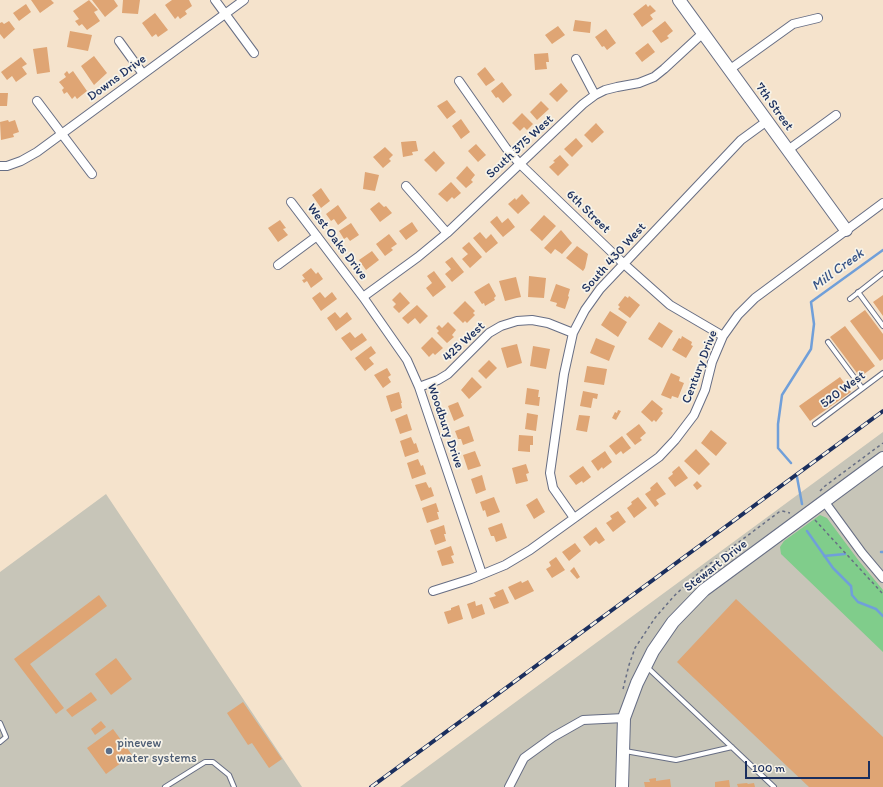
<!DOCTYPE html>
<style>
body{margin:0}
#map{position:relative;width:883px;height:787px;overflow:hidden;background:#f5e3cc;font-family:Itim,sans-serif}
canvas{display:block}
.scale{position:absolute;left:745px;top:761px;width:125px;height:18px;box-sizing:border-box;border:2px solid #1b2f5e;border-top:0;padding-left:5px;font-size:12px;line-height:14px;white-space:nowrap;color:#1b2f5e;-webkit-text-stroke:3px #f7f3e8;paint-order:stroke}
</style>
<div id="map">
<canvas width="883" height="787"></canvas>
<div class="scale">100 m</div>
</div>
<script>
const context = document.querySelector('canvas').getContext('2d');
context.lineJoin = 'round';
function fillPath(path, color) {
  context.fillStyle = color;
  context.fill(path, 'evenodd');
}
function toPath(rows) {
  const path = new Path2D();
  for (const r of rows) {
    path.moveTo(r[0], r[1]);
    for (let i = 2; i < r.length; i += 2) path.lineTo(r[i], r[i + 1]);
  }
  return path;
}
function stroke(path, color, width, dash) {
  context.strokeStyle = color;
  context.lineWidth = width;
  context.lineCap = dash ? 'butt' : 'round';
  context.setLineDash(dash || []);
  context.stroke(path);
}
function label(font, color, halo, rows, align = 'center') {
  context.font = font + ' Itim,sans-serif';
  context.lineWidth = 3.5;
  context.setLineDash([]);
  context.textBaseline = 'middle';
  context.strokeStyle = halo;
  context.fillStyle = color;
  for (const [text, x, y, turn = 0] of rows) {
    context.save();
    context.translate(x, y);
    context.rotate((+turn || 0) * Math.PI / 180);
    context.textAlign = isNaN(turn) ? turn : align;
    if (halo) context.strokeText(text, 0, 0);
    context.fillText(text, 0, 0);
    context.restore();
  }
}
const industrial = toPath([
 [883,432,883,787,400,787],
 [106,494,302,787,0,787,0,572]
]);
const green = toPath([
 [820,515,827,518,859,561,883,590,883,652,781,554,780,547,784,541]
]);
const stream = toPath([
 [791,463,778,448,778,424,782,395,811,349,814,324,811,302,883,250],
 [797,477,802,504],
 [807,531,833,568,851,586,852,595,858,602,876,609,883,616],
 [881,552,883,552],
 [824,556,845,554]
]);
const building = toPath([
 [31,0,51,0,54,3,40,13],
 [89,0,98,10,94,12,100,21,87,30,82,24,79,26,75,21,79,19,73,11],
 [92,0,114,0,118,6,105,17],
 [123,0,140,0,138,14,122,13],
 [172,0,189,0,192,6,185,11,187,14,180,19,178,16,175,19,165,5],
 [26,4,31,12,19,21,13,13],
 [646,4,648,7,650,5,656,11,650,15,653,19,642,27,633,14],
 [155,13,168,30,158,37,156,34,152,37,142,23],
 [575,20,591,22,590,33,573,31],
 [9,21,15,29,4,39,0,34,0,23,2,22,4,24],
 [665,21,673,31,667,36,669,38,661,43,652,31],
 [558,26,565,35,552,44,545,35],
 [606,29,616,43,607,50,604,46,602,47,595,37],
 [70,31,92,35,88,51,67,47],
 [648,43,655,52,642,62,635,53],
 [47,47,50,72,37,74,33,49],
 [548,53,549,62,546,62,547,69,535,70,534,54],
 [94,56,107,73,94,85,81,66],
 [21,57,27,64,22,67,27,74,16,82,12,76,7,80,1,72],
 [485,67,495,80,486,86,477,74],
 [67,71,69,74,73,71,87,91,77,99,75,96,72,99,67,92,64,94,62,90,64,88,59,82,66,77,64,74],
 [502,82,512,95,503,103,498,97,496,98,491,91],
 [561,83,568,91,557,102,549,94],
 [0,93,8,93,7,106,0,106],
 [447,100,456,112,447,119,437,106],
 [541,101,549,109,537,120,530,112],
 [522,113,533,124,527,130,524,127,520,131,512,123],
 [461,119,470,132,461,139,452,126],
 [8,120,9,122,15,120,19,132,13,134,14,137,1,140,0,122],
 [596,123,604,132,592,143,584,135],
 [576,138,583,146,572,157,564,149],
 [413,141,416,141,418,151,412,152,413,155,403,157,401,142],
 [476,144,486,155,478,162,468,151],
 [385,147,393,155,389,159,391,161,383,168,373,157],
 [434,151,445,163,436,172,424,160],
 [560,155,569,165,558,176,549,167,555,162,553,161],
 [467,166,475,175,471,180,473,182,466,188,456,178],
 [365,172,379,175,375,191,363,189],
 [451,182,461,193,454,199,452,197,447,202,438,194],
 [321,188,330,201,321,208,312,195],
 [522,194,530,203,518,214,508,204,515,198,516,200],
 [379,202,384,207,386,206,392,213,380,222,370,209],
 [338,205,347,218,338,225,334,219,331,221,326,214],
 [544,215,556,226,542,241,530,230],
 [497,216,502,223,508,218,515,227,503,237,490,222],
 [280,220,286,228,283,229,288,235,278,242,268,228],
 [412,222,418,231,406,240,399,231],
 [351,223,359,235,350,241,347,237,344,239,339,231],
 [561,230,572,243,562,254,555,249,551,254,544,248],
 [480,232,486,239,491,234,498,243,486,253,473,238],
 [389,234,397,244,391,248,393,250,385,256,376,244],
 [469,242,482,257,470,268,462,259,468,254,462,248],
 [577,246,588,254,585,268,583,271,566,258],
 [372,251,379,260,366,270,359,260],
 [452,257,464,272,452,282,445,274,451,269,445,262],
 [311,268,316,274,318,272,323,279,311,288,307,281,304,283,302,280,305,279,302,275],
 [434,271,446,287,433,297,426,288,432,283,427,276],
 [529,276,546,278,544,298,528,297],
 [516,277,521,297,505,301,499,281],
 [489,283,496,296,494,298,495,300,485,306,484,303,482,304,474,292],
 [556,284,570,289,568,296,569,297,565,309,556,306,557,303,550,301],
 [320,292,325,298,332,292,337,299,321,311,312,298],
 [400,292,410,303,399,313,393,307,396,304,392,300],
 [883,295,883,316,873,302],
 [625,296,628,298,629,296,640,305,630,318,618,309,620,307,618,305],
 [465,301,475,311,473,313,475,315,467,323,465,321,463,323,453,313],
 [417,305,428,316,420,324,415,318,408,324,402,318],
 [865,310,883,334,883,359,880,361,850,321],
 [610,311,627,322,618,337,601,325],
 [335,312,340,318,347,312,352,319,336,331,327,318],
 [448,322,456,330,452,335,454,337,447,343,437,333,439,331,436,328,439,325,442,328],
 [659,322,673,331,662,348,648,339],
 [845,326,875,366,860,377,830,337],
 [350,332,355,338,362,333,367,340,351,351,341,338],
 [682,336,692,342,691,345,693,346,686,358,672,350,679,338,681,339],
 [432,337,443,348,435,355,433,353,429,357,421,348],
 [596,338,615,346,609,361,590,353],
 [517,344,522,363,507,368,501,348],
 [371,346,376,353,369,358,374,364,365,371,355,358],
 [533,346,550,349,546,369,530,366],
 [489,360,497,368,486,379,478,371],
 [587,366,607,369,604,385,584,382],
 [387,368,391,375,388,377,391,382,383,388,374,375],
 [671,373,680,377,679,381,684,383,678,398,672,396,671,399,661,395],
 [472,377,482,387,469,399,461,390],
 [840,377,851,392,810,421,799,406],
 [527,388,539,390,538,397,540,397,539,406,525,404],
 [583,391,598,394,597,399,593,398,591,408,580,406],
 [399,392,402,403,401,403,402,408,391,412,386,396],
 [652,400,663,409,661,411,663,413,656,422,654,420,652,422,641,412],
 [458,402,464,416,454,421,448,406],
 [618,410,621,411,616,420,612,418,615,412,617,413],
 [527,413,538,415,536,431,525,429],
 [407,414,412,430,400,434,395,419],
 [579,415,590,416,587,432,576,430],
 [639,424,646,433,640,438,642,440,635,445,626,434],
 [469,426,474,441,463,445,461,439,458,439,455,431],
 [711,430,727,443,716,456,701,443],
 [519,435,533,436,533,445,530,445,530,452,518,451],
 [622,436,631,448,623,454,621,451,616,455,609,446],
 [411,437,414,444,416,443,419,452,405,457,400,441],
 [696,449,710,464,699,475,684,461],
 [475,451,481,466,468,470,463,455],
 [605,451,612,462,603,469,602,467,598,471,591,461],
 [418,459,421,466,423,465,426,474,412,479,407,463],
 [526,464,529,473,526,474,528,481,516,484,512,468],
 [583,466,591,477,583,483,582,481,576,485,569,476],
 [679,466,688,478,675,487,668,478,673,474,672,472],
 [482,475,486,490,476,494,471,479],
 [697,481,702,486,697,490,693,485],
 [426,482,429,488,431,487,434,496,421,501,415,485],
 [657,482,666,494,656,500,659,504,655,507,645,494,651,490,650,488],
 [494,497,500,512,487,517,485,510,483,511,480,502],
 [638,497,647,508,634,518,627,508,632,504,631,502],
 [537,498,545,512,534,519,526,505],
 [436,503,439,512,437,512,439,519,427,523,422,508],
 [618,511,626,522,613,532,606,523,612,519,610,516],
 [502,523,507,538,496,542,494,536,491,536,488,528],
 [444,525,446,534,444,534,446,541,435,545,430,530],
 [596,527,605,540,599,544,596,541,590,546,583,537],
 [575,543,581,551,569,561,562,552],
 [451,546,454,555,451,556,454,563,442,566,437,551],
 [556,557,565,570,552,578,546,569,551,566,549,562],
 [574,567,580,577,577,579,570,571],
 [528,580,534,591,515,600,508,587,521,581,522,583],
 [503,589,509,603,494,609,489,598,496,596,494,593],
 [99,595,107,606,30,664,64,708,56,714,14,659],
 [736,599,883,737,883,787,809,787,677,662],
 [475,601,476,606,482,604,485,614,472,619,467,604],
 [459,605,463,619,448,624,444,612,451,610,451,608],
 [116,658,132,679,111,695,95,674],
 [91,692,97,700,72,717,66,710],
 [243,702,282,759,269,768,252,743,248,745,227,713],
 [101,721,106,727,95,735,91,729],
 [113,729,132,755,106,774,87,748],
 [656,778,656,781,670,779,671,787,645,787,644,782,650,782,649,779],
 [729,780,730,787,715,787,715,782],
 [747,783,748,784,754,783,755,787,738,787,737,784]
]);
const path = toPath([
 [820,491,825,486,883,443],
 [815,520,883,594],
 [623,689,629,665,635,648,655,618,674,596,703,569,779,512,782,511,790,513]
]);
const lane = toPath([
 [858,292,883,326],
 [850,299,883,273],
 [828,342,862,388],
 [815,424,883,373],
 [647,667,774,787],
 [0,723,6,737,0,742],
 [625,751,676,760,732,747],
 [165,787,205,762,213,762,229,775,234,787]
]);
const street = toPath([
 [215,0,254,53],
 [119,41,143,74],
 [576,59,595,95],
 [729,70,793,24,818,18],
 [459,81,506,148,519,163,624,264,670,305,723,336],
 [37,101,92,174],
 [788,150,836,115],
 [0,166,7,166,21,161,37,152,244,0],
 [406,186,447,233],
 [291,202,363,297,407,360,419,387,482,574],
 [278,265,317,236],
 [363,297,418,257,447,233,583,104,595,95,605,90,617,87,639,83,654,77,664,69,703,33],
 [419,387,438,380,448,374,489,333,501,326,517,321,532,320,548,323,573,333],
 [824,501,862,553,883,578],
 [574,518,553,488,550,473,564,374,573,333,585,310,600,289,741,140,767,121],
 [433,591,471,579,505,565,530,550,659,457,675,440,694,415,705,390,712,362,723,336,738,315,755,298,883,203],
 [509,787,524,758,553,737,583,720,624,718]
]);
const secondary = toPath([
 [679,0,846,230],
 [622,787,624,718,637,683,653,651,673,622,704,590,883,458]
]);
const rail = toPath([
 [371,787,883,411]
]);
const markers = [
 [109,751,4,"#5c6f8a"]
];
const streetNames = [
 ["Downs Drive",117,78,-36],
 ["7th Street",774,107,54],
 ["South 375 West",520,147,-43],
 ["6th Street",588,212,44],
 ["West Oaks Drive",337,242,53],
 ["South 430 West",614,258,-48],
 ["425 West",464,342,-43],
 ["Century Drive",700,367,-69],
 ["520 West",843,390,-37],
 ["Woodbury Drive",445,426,71],
 ["Stewart Drive",716,566,-38]
];
const serviceNames = [
 ["pinevew",117,744],
 ["water systems",117,759]
];
const waterNames = [
 ["Mill Creek",838,270,-36]
];
fillPath(industrial, '#c7c5b8');
fillPath(green, '#80cd8b');
stroke(stream, '#709fd9', 2.5);
fillPath(building, '#dfa574');
stroke(lane, '#676e84', 6);
stroke(street, '#676e84', 10);
stroke(secondary, '#676e84', 14);
stroke(path, '#676e84', 1.5, [3, 3]);
stroke(lane, '#fff', 4);
stroke(street, '#fff', 8);
stroke(secondary, '#fff', 12);
stroke(rail, '#1b2f5e', 4);
stroke(rail, '#f7f3e8', 2.5, [8]);
for (const [x, y, r, color] of markers) {
  const dot = new Path2D();
  dot.arc(x, y, r, 0, 2 * Math.PI);
  context.fillStyle = color;
  context.fill(dot);
  stroke(dot, '#f7f3e8', 1.5);
}
label('13px', '#1b2f5e', '#f7f3e8', streetNames);
label('13px', '#4e5e75', '#f7f3e8', serviceNames, 'left');
label('italic 14px', '#395689', '#f7f3e8', waterNames);
</script>
